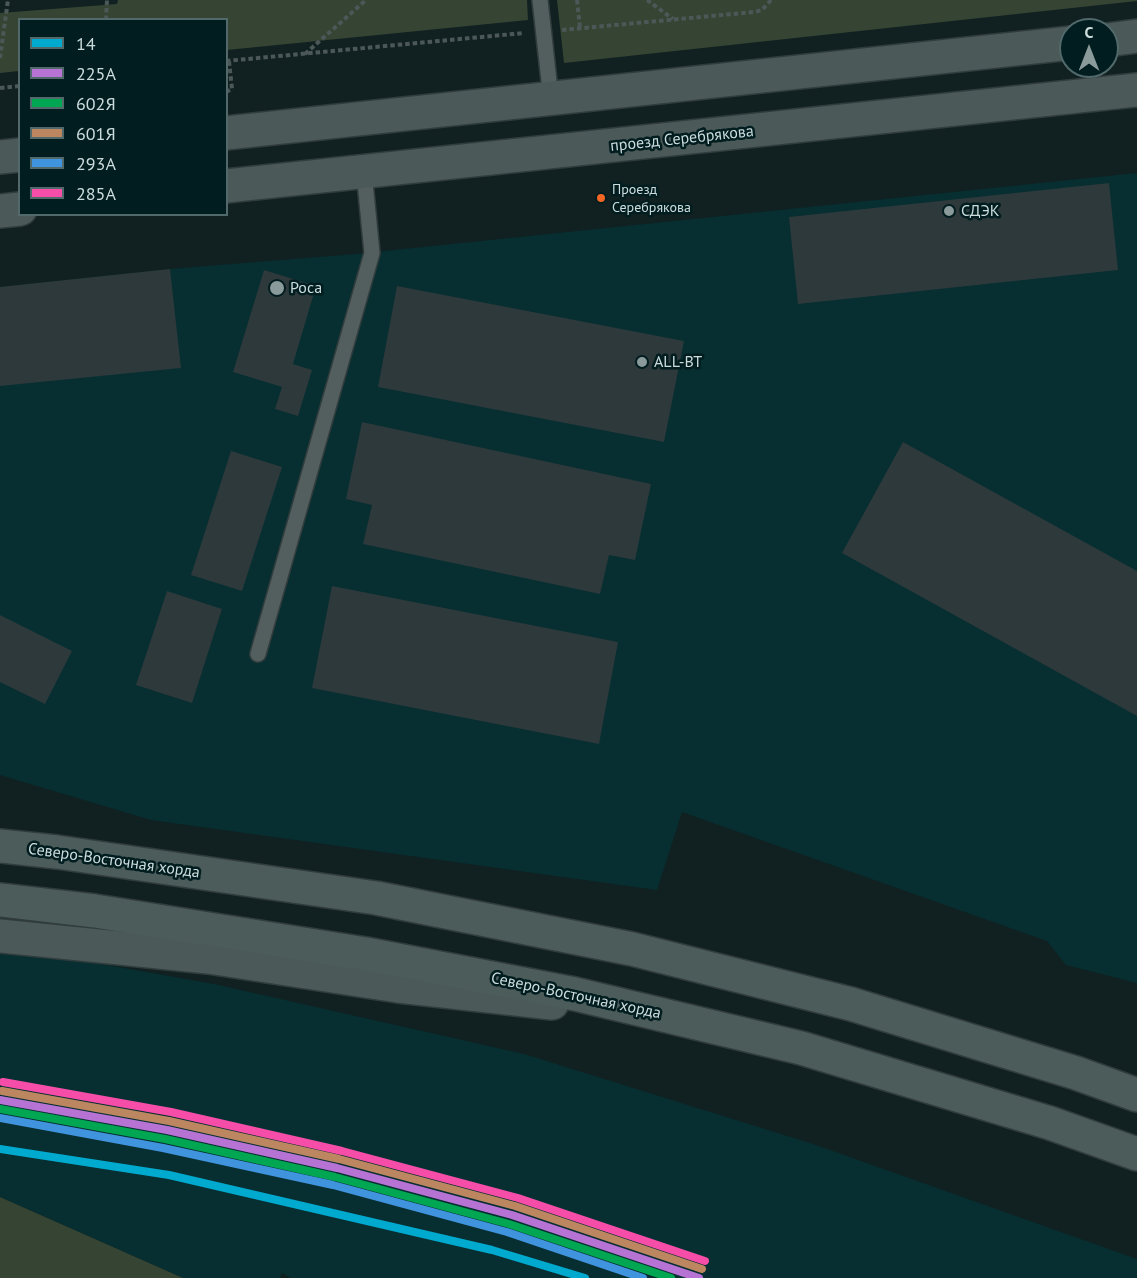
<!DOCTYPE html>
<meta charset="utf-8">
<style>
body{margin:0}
#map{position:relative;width:1137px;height:1278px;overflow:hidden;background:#112121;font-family:"PT Sans",sans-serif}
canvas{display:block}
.legend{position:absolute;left:18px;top:18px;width:210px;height:198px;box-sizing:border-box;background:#011d1f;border:2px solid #52696b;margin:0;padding:8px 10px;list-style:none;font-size:18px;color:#ccdcdd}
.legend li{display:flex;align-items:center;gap:12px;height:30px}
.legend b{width:30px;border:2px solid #52696b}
.north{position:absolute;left:1059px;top:18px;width:60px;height:60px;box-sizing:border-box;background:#011d1f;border:2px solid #52696b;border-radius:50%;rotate:0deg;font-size:16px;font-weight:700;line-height:24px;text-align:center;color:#ccdcdd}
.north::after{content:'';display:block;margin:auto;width:21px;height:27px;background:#8b9b9b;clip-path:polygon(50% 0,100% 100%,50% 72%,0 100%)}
</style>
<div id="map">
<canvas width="1137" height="1278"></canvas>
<ul class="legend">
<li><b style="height:8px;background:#00a9ce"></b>14</li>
<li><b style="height:8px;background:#b673d3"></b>225А</li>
<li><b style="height:8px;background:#00a651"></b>602Я</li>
<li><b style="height:8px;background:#bb8660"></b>601Я</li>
<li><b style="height:8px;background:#4094de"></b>293А</li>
<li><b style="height:8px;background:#f54da8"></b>285А</li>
</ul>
<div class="north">С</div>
</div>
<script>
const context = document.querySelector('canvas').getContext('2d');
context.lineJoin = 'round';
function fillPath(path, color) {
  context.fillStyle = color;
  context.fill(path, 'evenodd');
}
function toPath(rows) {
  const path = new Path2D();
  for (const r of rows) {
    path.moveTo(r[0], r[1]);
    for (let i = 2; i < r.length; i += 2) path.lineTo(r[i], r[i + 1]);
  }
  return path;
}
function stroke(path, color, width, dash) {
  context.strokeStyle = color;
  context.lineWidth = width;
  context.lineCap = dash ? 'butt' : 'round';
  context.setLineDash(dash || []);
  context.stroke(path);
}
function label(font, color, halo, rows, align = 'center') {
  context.font = font + ' "PT Sans",sans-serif';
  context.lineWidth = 5;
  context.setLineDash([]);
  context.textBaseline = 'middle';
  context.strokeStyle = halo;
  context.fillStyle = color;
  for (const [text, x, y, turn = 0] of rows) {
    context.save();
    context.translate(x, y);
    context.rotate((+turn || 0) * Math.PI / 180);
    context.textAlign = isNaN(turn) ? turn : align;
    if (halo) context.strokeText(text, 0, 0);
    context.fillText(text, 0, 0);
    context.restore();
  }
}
const built = toPath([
 [1137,173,1137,983,1066,965,1047,941,682,812,657,890,151,820,0,775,0,287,170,269,356,254],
 [0,946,214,984,524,1054,813,1144,1137,1259,1137,1278,291,1278,282,1273,280,1278,183,1278,0,1197]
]);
const green = toPath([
 [118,0,527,0,528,20,227,50,226,20,20,20,19,71,0,73,0,13,117,4],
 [557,0,1137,0,1137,1,564,63],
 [0,1197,183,1278,0,1278]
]);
const building = toPath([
 [1109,183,1118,270,798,304,789,217],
 [170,269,181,368,0,386,0,287],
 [264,270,316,286,293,364,312,370,298,416,275,409,282,387,233,372],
 [397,286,684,341,664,442,378,387],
 [362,422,651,484,635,560,609,555,600,594,363,544,372,505,346,499],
 [903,442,1137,571,1137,716,842,553],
 [231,451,282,467,242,591,191,575],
 [332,586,618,642,599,744,312,688],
 [167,591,222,609,192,703,136,685],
 [0,615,72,651,45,704,0,682]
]);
const path = toPath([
 [577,0,580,28],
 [647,0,673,19],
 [106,20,107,0],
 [562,30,754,12,762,10,771,0],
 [305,54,366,0],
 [0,58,8,0],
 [226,61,524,33],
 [0,88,20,86],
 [226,92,232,89,229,61]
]);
const service = toPath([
 [540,0,551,99],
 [258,654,372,253,364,172]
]);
const secondary = toPath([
 [1107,40,1137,36],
 [226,133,1071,43],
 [0,157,20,155],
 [226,186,1137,90],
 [0,211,20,209],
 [0,936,208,957,398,986,552,1003]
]);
const primary = toPath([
 [0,846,57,852,376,898,632,949,851,1004,1076,1073,1137,1095],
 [0,900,95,911,366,954,575,994,801,1048,1050,1123,1137,1154]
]);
const rail1 = toPath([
 [0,1149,169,1175,492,1250,585,1278]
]);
const rail2 = toPath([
 [0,1100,167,1130,337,1168,512,1215,699,1278]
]);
const rail3 = toPath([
 [0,1109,165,1139,335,1177,509,1224,671,1278]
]);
const rail4 = toPath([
 [2,1091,169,1121,339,1159,515,1206,702,1269]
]);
const rail5 = toPath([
 [0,1118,163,1148,333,1185,507,1232,643,1278]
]);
const rail6 = toPath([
 [3,1082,171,1112,342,1151,518,1198,705,1261]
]);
const markers = [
 [601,198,5,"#f26522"],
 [949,211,6,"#8b9b9b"],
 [277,288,8,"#8b9b9b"],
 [642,362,6,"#8b9b9b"]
];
const busNames = [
 ["Проезд",612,190],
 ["Серебрякова",612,208]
];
const streetNames = [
 ["проезд Серебрякова",682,139,-6],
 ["Северо-Восточная хорда",114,861,8],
 ["Северо-Восточная хорда",576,996,12]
];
const poiNames = [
 ["СДЭК",961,211],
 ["Роса",290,288],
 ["ALL-BT",654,362]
];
fillPath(built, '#072e31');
fillPath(green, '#354433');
fillPath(building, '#2d393b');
stroke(service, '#313c3d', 18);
stroke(secondary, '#313c3d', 36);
stroke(primary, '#313c3d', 36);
stroke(path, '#4c5858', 4, [4.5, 3]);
stroke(service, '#535f5f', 15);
stroke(secondary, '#4b5958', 33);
stroke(primary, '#4c5c5b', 33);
stroke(rail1, '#00a9ce', 8);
stroke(rail2, '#b673d3', 8);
stroke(rail3, '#00a651', 8);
stroke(rail4, '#bb8660', 8);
stroke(rail5, '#4094de', 8);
stroke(rail6, '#f54da8', 8);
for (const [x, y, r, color] of markers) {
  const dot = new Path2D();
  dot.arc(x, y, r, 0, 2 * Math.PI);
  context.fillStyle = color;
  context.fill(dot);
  stroke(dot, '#011d1f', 2);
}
label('14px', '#ccdcdd', '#011d1f', busNames, 'left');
label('16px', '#ccdcdd', '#011d1f', streetNames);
label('16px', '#ccdcdd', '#011d1f', poiNames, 'left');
</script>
